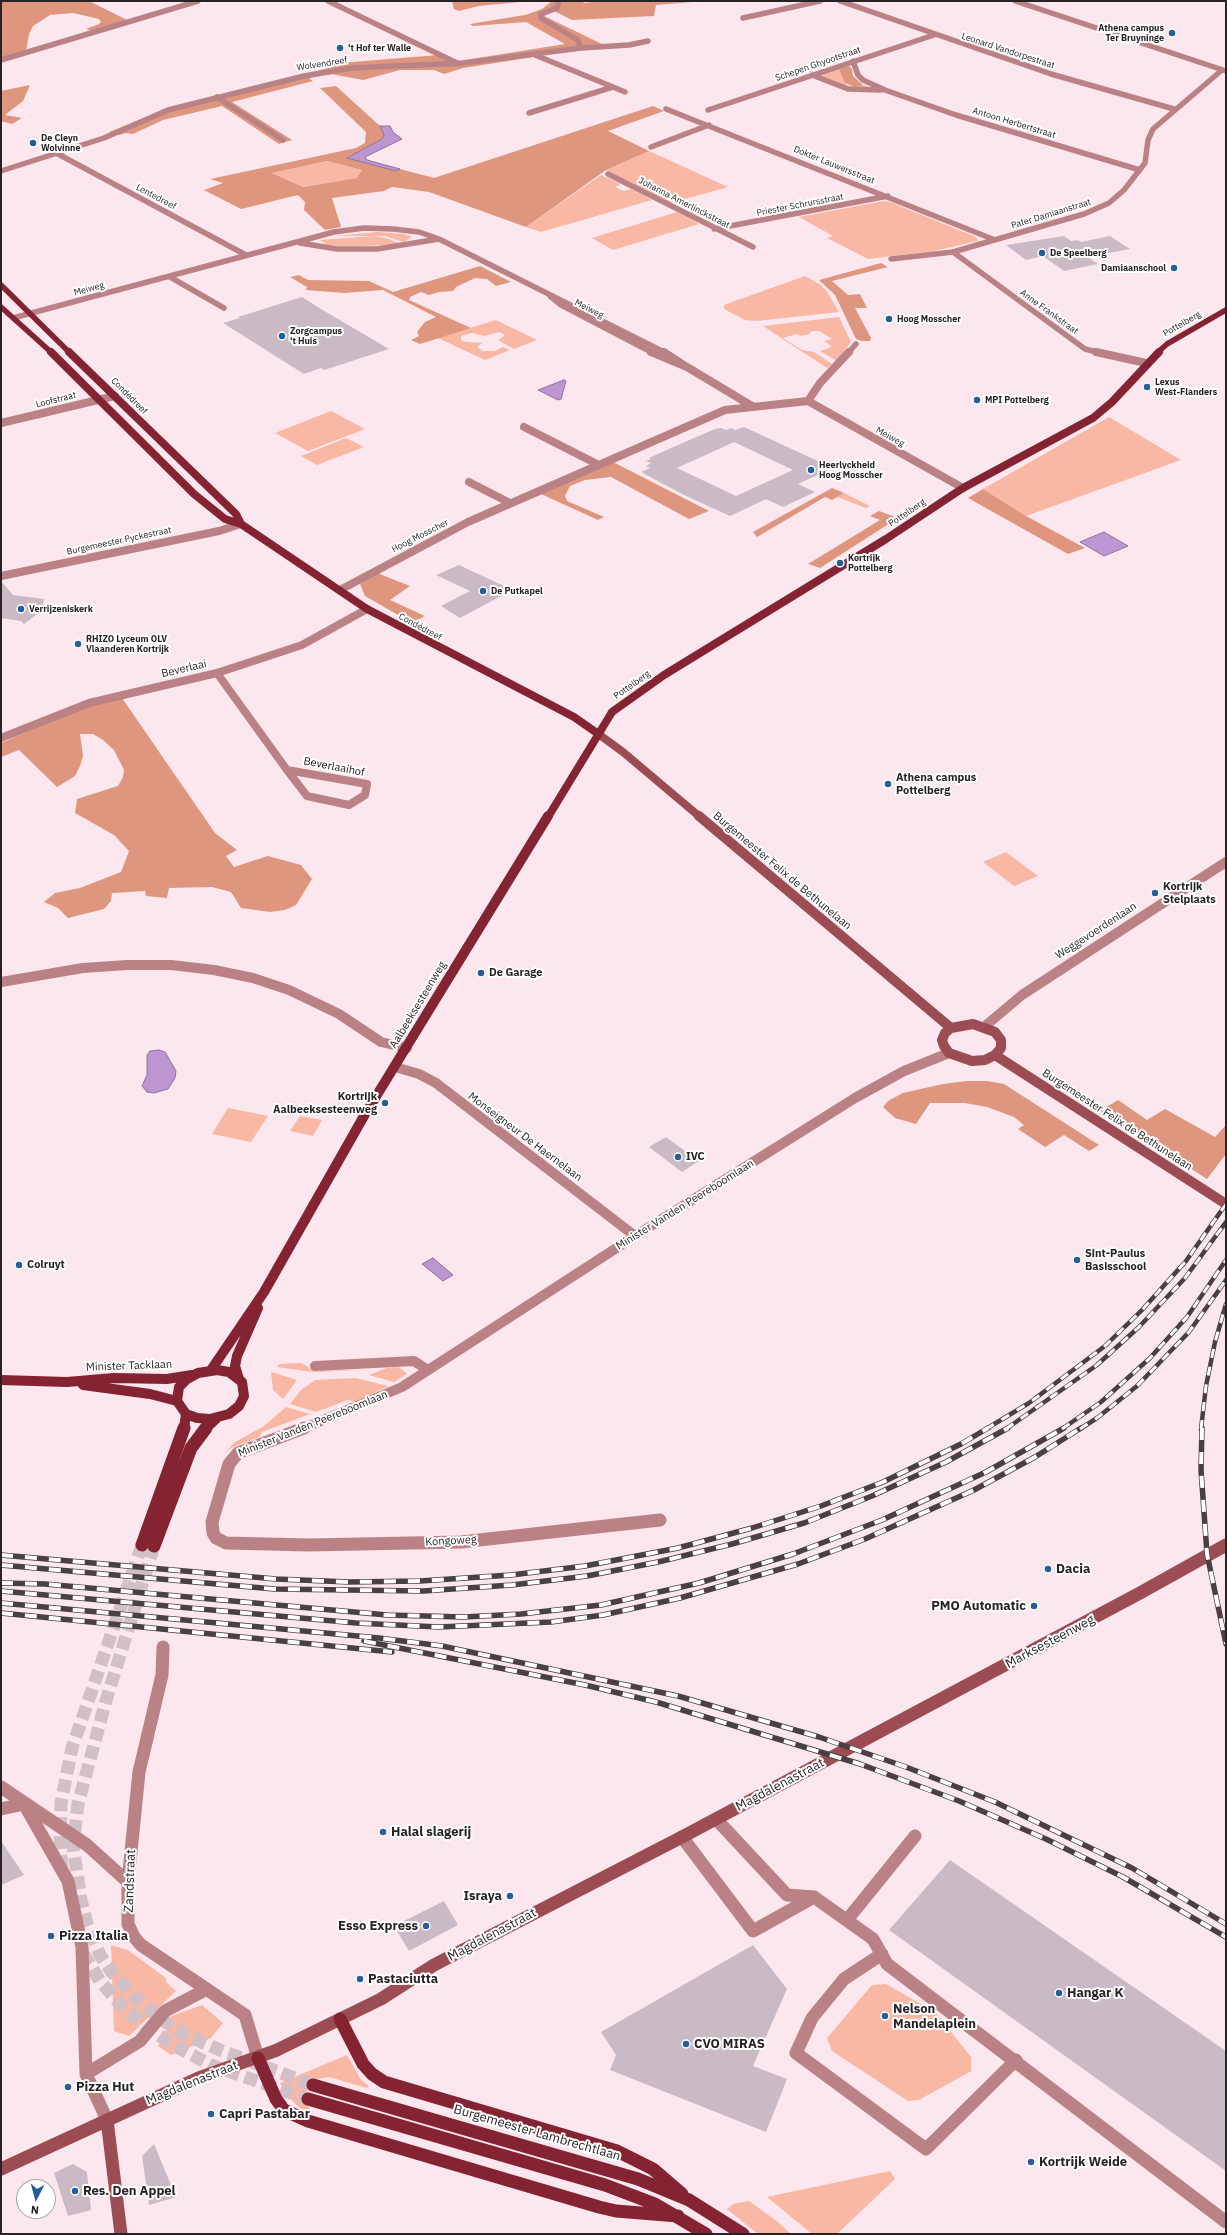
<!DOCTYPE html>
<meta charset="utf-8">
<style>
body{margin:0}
#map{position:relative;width:1227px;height:2235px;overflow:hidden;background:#fce7ee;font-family:"IBM Plex Sans",sans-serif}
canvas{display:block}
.frame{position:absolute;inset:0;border:2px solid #292224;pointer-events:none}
.north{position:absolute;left:16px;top:2179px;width:40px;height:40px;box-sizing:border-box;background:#fff;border:1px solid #a9a7a7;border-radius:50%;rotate:186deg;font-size:11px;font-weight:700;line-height:16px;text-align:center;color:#292224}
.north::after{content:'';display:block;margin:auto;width:14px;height:18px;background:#265f97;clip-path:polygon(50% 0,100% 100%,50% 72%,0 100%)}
</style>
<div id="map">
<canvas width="1227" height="2235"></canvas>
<div class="frame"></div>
<div class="north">N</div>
</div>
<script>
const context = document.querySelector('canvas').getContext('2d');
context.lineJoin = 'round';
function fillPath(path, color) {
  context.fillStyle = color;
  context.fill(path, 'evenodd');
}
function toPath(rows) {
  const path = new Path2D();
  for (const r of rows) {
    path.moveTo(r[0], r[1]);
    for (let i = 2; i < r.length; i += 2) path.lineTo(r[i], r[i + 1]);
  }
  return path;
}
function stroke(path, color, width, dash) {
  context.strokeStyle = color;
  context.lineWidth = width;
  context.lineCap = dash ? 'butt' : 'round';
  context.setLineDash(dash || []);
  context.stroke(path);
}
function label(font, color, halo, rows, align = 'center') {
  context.font = font + ' "IBM Plex Sans",sans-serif';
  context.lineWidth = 4;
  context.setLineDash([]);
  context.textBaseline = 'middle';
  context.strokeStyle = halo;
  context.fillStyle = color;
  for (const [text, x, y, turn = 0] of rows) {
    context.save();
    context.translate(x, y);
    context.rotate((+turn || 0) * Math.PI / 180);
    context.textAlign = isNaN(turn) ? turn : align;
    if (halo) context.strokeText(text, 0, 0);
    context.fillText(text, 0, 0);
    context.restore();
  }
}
const green = toPath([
 [840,67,846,85,855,87,863,85,862,84,871,88,853,89,817,74],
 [649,151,728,187,671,203,606,170],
 [327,161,362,170,358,178,303,187,272,173],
 [601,175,621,184,615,187,624,191,631,189,652,200,541,232,526,227],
 [884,201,890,202,976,237,978,241,934,251,868,259,827,238,833,236,799,217],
 [677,212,699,224,613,250,592,238],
 [377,232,404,234,412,237,404,242,385,236,336,236],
 [374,236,389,239,400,244,350,247,327,245,320,240],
 [805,276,821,285,827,292,839,312,756,321,745,320,724,309,724,305],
 [839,317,851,342,837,361,820,351,832,347,824,341,832,339,819,331,813,331,809,333,810,334,801,336,797,334,783,338,802,350,814,352,832,364,827,368,763,326],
 [496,320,537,340,514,349,498,340,505,335,499,332,485,336,472,333,461,336,461,340,466,342,482,343,477,347,483,351,495,351,503,347,510,350,485,360,438,338],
 [331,411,365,429,308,451,275,433],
 [1109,417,1181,460,1026,516,983,489],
 [346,438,364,447,317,465,301,456],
 [844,493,870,506,866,508,837,497],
 [1006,852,1038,876,1014,886,983,862],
 [228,1108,268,1116,251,1142,212,1134],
 [300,1116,322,1120,313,1136,290,1131],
 [302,1363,313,1371,372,1370,313,1372,277,1367,279,1364],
 [399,1367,407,1374,394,1382,369,1375,387,1368],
 [271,1372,297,1380,283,1399,273,1390],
 [356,1378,388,1386,356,1402,348,1400,316,1412,290,1404,301,1390,315,1380],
 [286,1407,310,1414,262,1432,259,1437,231,1448,224,1454,235,1442,264,1426],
 [111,1945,128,1950,167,1979,165,1981,176,1991,129,2036,114,2031],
 [886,1984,935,2012,971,2057,971,2071,919,2100,908,2101,832,2051,827,2038,872,1985],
 [202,2005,223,2023,211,2038,171,2055,158,2046,172,2018,169,2017],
 [347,2055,361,2080,369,2086,367,2088,329,2077,318,2079,309,2086,305,2095,306,2104,313,2112,311,2114,301,2109,287,2096,280,2083],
 [890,2171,895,2179,837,2234,812,2234,767,2197],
 [749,2201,778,2222,791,2234,758,2234,727,2209,733,2204]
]);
const forest = toPath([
 [1,1,89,1,129,21,92,31,86,29,99,24,101,22,99,19,73,13,50,15,33,26,29,34,26,52,1,58],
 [452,1,468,2,530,1,479,6,459,11,454,9],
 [552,1,582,1,584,3,601,1,704,1,656,5,654,16,572,20,554,11,544,16,604,45,526,54,534,57,463,68,444,74,434,70,400,70,363,80,331,74,309,78,313,81,232,102,292,140,279,144,222,106,163,120,133,134,126,133,119,135,109,132,164,110,332,67,328,64,438,55,459,61,565,44,526,22,473,26,470,24,525,15,542,9],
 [849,66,852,69,853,76,862,84,862,86,855,87,845,83,839,69],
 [30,85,23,101,5,115,22,118,12,124,1,121,1,91],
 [336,86,380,126,384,135,382,139,366,149,348,157,396,171,400,169,434,178,653,106,664,111,608,131,649,151,606,170,526,227,429,192,392,187,384,191,332,198,341,227,325,230,304,210,305,202,298,195,241,209,204,190,223,183,210,179,356,148,365,143,366,132,320,88],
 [327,161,362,170,357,178,303,187,272,173],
 [881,263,888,267,832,281,848,295,860,294,867,308,855,308,871,338,870,341,862,341,856,339,835,295,819,280],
 [480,266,511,282,496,286,487,279,475,278,456,287,453,291,439,292,429,295,421,292,410,297,409,300,471,328,420,344,411,340,419,336,417,332,425,322,436,317,383,290,344,293,306,290,307,287,290,277,299,275,308,280,369,281,393,292],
 [611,461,709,511,689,519,611,477,585,480,570,486,565,496,567,501,604,517,598,520,541,494],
 [832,488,844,493,832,500,825,497,757,537,753,532],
 [983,489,1026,516,1085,548,1068,554,968,498],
 [879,511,898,518,820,568,808,564,880,520,870,516],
 [377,573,410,586,390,600,425,616,412,623,365,596,360,584,365,578],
 [122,698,215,833,237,850,226,856,234,867,268,856,301,865,312,879,296,905,285,910,270,912,241,908,231,892,212,887,169,888,167,898,146,896,145,891,112,893,111,901,104,909,68,918,58,908,44,902,55,893,80,888,121,872,129,851,114,835,75,813,77,799,118,786,123,777,124,770,114,750,103,740,93,734,80,734,83,756,80,766,75,776,57,787,19,750,1,757,1,743,80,709],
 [967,1081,987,1081,1004,1084,1099,1145,1089,1151,1064,1135,1045,1147,1018,1129,1024,1125,1014,1117,987,1107,965,1103,930,1103,916,1124,895,1118,883,1107,888,1101,903,1093,943,1084],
 [1118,1100,1147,1120,1165,1109,1215,1137,1226,1125,1226,1154,1207,1179,1100,1111]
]);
const water = toPath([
 [380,126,390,126,393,132,402,139,365,157,367,160,400,169,396,171,347,158,382,139,384,135,380,126],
 [564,380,566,381,561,399,558,400,538,390,564,380],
 [1104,532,1128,546,1104,556,1080,542,1104,532],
 [159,1050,165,1052,176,1071,175,1078,168,1089,154,1093,147,1092,142,1086,147,1075,147,1055,150,1051,159,1050],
 [433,1258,453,1275,443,1281,422,1264,433,1258]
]);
const building = toPath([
 [1064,236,1071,241,1078,240,1081,242,1110,236,1130,249,1088,257,1098,264,1064,271,1043,256,1026,260,1006,245],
 [302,297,321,309,389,349,324,370,321,368,304,374,223,323,240,318,238,317],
 [744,427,833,468,798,484,815,492,783,507,766,499,730,516,684,495,641,472,650,468,646,466,651,463,646,461,651,459,649,458,671,448,715,429,721,428,726,430,731,428,735,430],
 [734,442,793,470,736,496,677,468],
 [459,565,508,588,498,594,501,596,460,618,441,606,470,591,436,575],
 [1,581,13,595,44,599,41,611,24,624,21,621,1,618],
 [666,1137,674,1143,699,1161,682,1172,649,1147],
 [1,1841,24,1875,1,1885],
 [950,1860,1226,2051,1226,2171,889,1930],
 [444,1901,458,1925,409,1951,394,1926],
 [753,1945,787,1989,753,2066,787,2079,766,2132,610,2070,616,2055,601,2032],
 [154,2144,176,2197,149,2205,142,2156],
 [73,2164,87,2172,91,2210,68,2216,54,2173]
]);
const primaryTunnel = toPath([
 [154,1546,105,1704,78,1804,73,1846,81,1900,87,1924,100,1955,111,1971,133,1995,158,2017,184,2034,220,2050,313,2085],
 [62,1868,60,1848,61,1803,72,1748,142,1545],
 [83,1953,100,1981,121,2005,147,2027,173,2045,211,2065,308,2099]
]);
const streetFar3 = toPath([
 [328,1,457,63],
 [559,1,557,8,541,14,541,18,578,40,581,48],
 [840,1,1051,74,1174,109],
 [1015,1,1226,71],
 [743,18,820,1],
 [535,55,613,87],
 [1,60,198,1],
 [853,61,858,75,863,80,885,90,956,115,1140,170],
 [812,75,848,89,881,90],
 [217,97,283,140],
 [666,109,995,240],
 [708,110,934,35],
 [529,113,613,87,625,92],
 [651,147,709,125],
 [58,154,246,255],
 [1,171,104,138,168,110,304,76,352,68,463,63,581,48,629,45,648,41],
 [608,174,753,247],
 [714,229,888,196],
 [300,243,337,249,377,249,439,239],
 [953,252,1085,349,1101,353],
 [891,259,953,252,1084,214,1109,203,1124,190,1145,163,1148,140,1153,129,1222,70],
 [170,277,224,308],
 [550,296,561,305,653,353],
 [13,318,334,232,364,228,393,229,419,232,439,239,666,353],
 [848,353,856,344]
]);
const streetFar2 = toPath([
 [651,352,687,367,664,352],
 [1096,352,1146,363],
 [687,367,752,406],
 [808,401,963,488],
 [808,401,820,383,849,352],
 [1,423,115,396],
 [524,427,597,464],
 [469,482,510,503],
 [1,576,219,531,241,524],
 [340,590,468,522,725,410,808,401],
 [217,673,287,770],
 [1,738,89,703,217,673,302,645,367,609],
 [287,770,367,784,365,795,349,805,307,796,287,770]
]);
const streetFar1 = toPath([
 [1,982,83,968,127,965,171,965,214,970,253,978,289,990,339,1014,381,1042,407,1048],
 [984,1027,1022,995,1226,862],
 [395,1067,419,1074,436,1083,635,1236],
 [315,1366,414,1361,428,1370],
 [302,1429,402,1387,635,1236,855,1098,904,1071,949,1053]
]);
const street = toPath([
 [304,1428,238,1453,229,1464,212,1522,213,1533,216,1538,226,1543,309,1545,461,1542,660,1520],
 [163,1647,162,1675,139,1772,128,1882,128,1924,134,1937,141,1945,245,2015,258,2058],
 [1,1787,87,1845,128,1882],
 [24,1804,68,1881,82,1947,86,2074,107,2120],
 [1,1809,24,1804],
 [716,1819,787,1895,814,1897,873,1939,887,1964,1226,2222],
 [682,1837,753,1931,814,1897],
 [847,1920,915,1836],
 [882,1954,844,1979,812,2018,796,2053,926,2149,1016,2060],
 [86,2074,140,2041,165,2011,207,1989]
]);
const secondaryFar2 = toPath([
 [597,733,623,752,700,817]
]);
const secondaryFar1 = toPath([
 [699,816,951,1028],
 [973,1024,995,1032,1001,1040,1001,1048,995,1055,985,1060,972,1061,949,1053,944,1046,942,1040,945,1033,951,1028,973,1024],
 [995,1055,1226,1204]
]);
const secondary = toPath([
 [107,2120,121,2234],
 [1,2169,201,2077,277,2050,381,1999,434,1965,682,1837,1140,1593,1226,1545]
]);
const primaryFar3 = toPath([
 [1,285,70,353],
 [1,307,52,353],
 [1157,353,1167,344,1226,310]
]);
const primaryFar2 = toPath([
 [51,352,194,494,225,519,241,524,367,609,574,717,597,733],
 [69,352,236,514,241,524],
 [548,817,612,712,664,675,886,539,963,488,1093,418,1112,402,1159,352]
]);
const primaryFar1 = toPath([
 [211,1370,264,1292,364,1116,548,816],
 [217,1370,229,1372,242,1382,244,1396,239,1406,229,1414,210,1419,197,1418,186,1414,177,1401,179,1387,187,1379,198,1373,217,1370],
 [239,1379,235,1366,237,1356,258,1308],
 [1,1380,67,1382,114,1378,167,1379,192,1375],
 [83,1385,150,1394,177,1401],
 [184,1429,186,1414],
 [205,1429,217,1418]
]);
const primary = toPath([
 [142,1545,184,1428],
 [154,1546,191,1448,206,1428],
 [340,2019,363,2064,372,2074,384,2082,617,2151,653,2169,682,2194],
 [258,2058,276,2099,284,2110,308,2121,599,2207,616,2211,678,2216],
 [313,2085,638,2179,689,2200,743,2234],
 [308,2099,605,2185,655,2204,706,2234]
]);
const railFar1 = toPath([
 [986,1429,1029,1403,1105,1346,1142,1310,1186,1261,1226,1204],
 [1006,1429,1097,1365,1139,1327,1185,1278,1226,1222],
 [1062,1429,1101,1402,1150,1358,1187,1317,1226,1260],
 [1080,1429,1097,1418,1137,1386,1189,1332,1226,1280],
 [1201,1429,1206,1386,1215,1342,1226,1304]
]);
const rail = toPath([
 [1202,1428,1201,1470,1207,1554,1226,1644],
 [1,1555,276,1579,349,1582,420,1581,511,1575,585,1566,678,1548,752,1528,821,1506,883,1482,961,1444,988,1428],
 [1,1565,274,1589,423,1591,512,1585,587,1576,658,1562,732,1544,804,1523,872,1496,946,1462,1008,1428],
 [1,1583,45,1584,387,1615,464,1617,521,1614,601,1605,699,1583,793,1554,882,1520,986,1472,1064,1428],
 [1,1591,356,1623,439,1627,551,1622,603,1615,680,1598,798,1564,865,1539,974,1490,1035,1457,1081,1428],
 [1,1603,379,1638,442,1646,678,1696,819,1737,906,1767,995,1802,1132,1868,1226,1924],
 [1,1613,392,1652],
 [364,1641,585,1685,656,1702,860,1764,959,1801,1046,1839,1123,1877,1226,1937]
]);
const markers = [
 [1172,33,4,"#265f97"],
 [340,48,4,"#265f97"],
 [33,143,4,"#265f97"],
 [1042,253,4,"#265f97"],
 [1174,268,4,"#265f97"],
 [889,319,4,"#265f97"],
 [282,336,4,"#265f97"],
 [1147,387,4,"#265f97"],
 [977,400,4,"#265f97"],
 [811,470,4,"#265f97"],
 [840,563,4,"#265f97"],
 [483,591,4,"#265f97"],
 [21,609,4,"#265f97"],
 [78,644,4,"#265f97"],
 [888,784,4,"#265f97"],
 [1155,893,4,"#265f97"],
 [481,973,4,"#265f97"],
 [385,1103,4,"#265f97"],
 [678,1157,4,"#265f97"],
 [1077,1260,4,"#265f97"],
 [19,1265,4,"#265f97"],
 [1048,1569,4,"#265f97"],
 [1034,1606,4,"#265f97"],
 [383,1832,4,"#265f97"],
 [510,1896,4,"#265f97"],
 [426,1926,4,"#265f97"],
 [51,1936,4,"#265f97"],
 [360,1979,4,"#265f97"],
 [1059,1993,4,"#265f97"],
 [885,2016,4,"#265f97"],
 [686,2044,4,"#265f97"],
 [68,2087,4,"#265f97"],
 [211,2114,4,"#265f97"],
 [1031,2162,4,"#265f97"],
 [75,2191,4,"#265f97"]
];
const farPoinames = [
 ["Athena campus",1164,28,"right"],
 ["Ter Bruyninge",1164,38,"right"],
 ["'t Hof ter Walle",348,48],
 ["De Cleyn",41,138],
 ["Wolvinne",41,148],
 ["De Speelberg",1050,253],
 ["Damiaanschool",1166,268,"right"],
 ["Hoog Mosscher",897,319],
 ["Zorgcampus",290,331],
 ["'t Huis",290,341],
 ["Lexus",1155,382],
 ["West-Flanders",1155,392],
 ["MPI Pottelberg",985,400],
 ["Heerlyckheid",819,465],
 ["Hoog Mosscher",819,475],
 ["Kortrijk",848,558],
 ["Pottelberg",848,568],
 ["De Putkapel",491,591],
 ["Verrijzeniskerk",29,609],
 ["RHIZO Lyceum OLV",86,639],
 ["Vlaanderen Kortrijk",86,649]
];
const farStreetnames = [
 ["Leonard Vandorpestraat",1008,51,18],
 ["Wolvendreef",322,64,-9],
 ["Schepen Ghyootstraat",818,64,-19],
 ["Antoon Herbertstraat",1014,123,17],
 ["Dokter Lauwersstraat",834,165,22],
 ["Lentedreef",156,197,28],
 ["Johanna Amerlinckstraat",684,203,27],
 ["Priester Schrursstraat",800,205,-11],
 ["Pater Damiaanstraat",1051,214,-17],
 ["Meiweg",89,289,-15],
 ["Meiweg",589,309,27],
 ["Anne Frankstraat",1049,312,36],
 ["Pottelberg",1182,324,-30],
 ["Condédreef",129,396,45],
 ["Loofstraat",56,400,-14],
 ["Meiweg",890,437,29],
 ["Pottelberg",907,513,-34],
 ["Hoog Mosscher",420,536,-27],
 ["Burgemeester Pyckestraat",119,541,-12],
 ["Condédreef",420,627,28],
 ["Pottelberg",632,685,-35]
];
const streetNames = [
 ["Beverlaai",184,669,-13],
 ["Beverlaaihof",334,767,11],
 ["Burgemeester Felix de Bethunelaan",782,871,40],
 ["Weggevoerdenlaan",1096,931,-33],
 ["Aalbeeksesteenweg",418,1005,-59],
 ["Burgemeester Felix de Bethunelaan",1117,1120,33],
 ["Monseigneur De Haernelaan",525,1137,37],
 ["Minister Vanden Peereboomlaan",685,1205,-32],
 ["Minister Tacklaan",129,1366,-2],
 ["Minister Vanden Peereboomlaan",313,1424,-22],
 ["Kongoweg",451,1541,-3]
];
const poiNames = [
 ["Athena campus",896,778],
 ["Pottelberg",896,791],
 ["Kortrijk",1163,887],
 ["Stelplaats",1163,900],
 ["De Garage",489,973],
 ["Kortrijk",377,1097,"right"],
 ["Aalbeeksesteenweg",377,1110,"right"],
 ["IVC",686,1157],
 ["Sint-Paulus",1085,1254],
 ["Basisschool",1085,1267],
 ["Colruyt",27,1265]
];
const nearPoinames = [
 ["Dacia",1056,1569],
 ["PMO Automatic",1026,1606,"right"],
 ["Halal slagerij",391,1832],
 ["Israya",502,1896,"right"],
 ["Esso Express",418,1926,"right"],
 ["Pizza Italia",59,1936],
 ["Pastaciutta",368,1979],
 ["Hangar K",1067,1993],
 ["Nelson",893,2009],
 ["Mandelaplein",893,2024],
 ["CVO MIRAS",694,2044],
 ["Pizza Hut",76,2087],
 ["Capri Pastabar",219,2114],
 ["Kortrijk Weide",1039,2162],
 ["Res. Den Appel",83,2191]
];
const nearStreetnames = [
 ["Marksesteenweg",1050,1642,-28],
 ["Magdalenastraat",780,1785,-28],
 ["Zandstraat",130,1881,-88],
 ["Magdalenastraat",492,1935,-28],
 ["Magdalenastraat",192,2083,-22],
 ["Burgemeester Lambrechtlaan",537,2133,16]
];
fillPath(green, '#f9b8a4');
fillPath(forest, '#df967f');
fillPath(water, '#bc95d1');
stroke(water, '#90729d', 1);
fillPath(building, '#cabac5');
stroke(primaryTunnel, '#d2c0c6', 13, [13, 6]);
stroke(streetFar3, '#ba8284', 5.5);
stroke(streetFar2, '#ba8284', 8);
stroke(streetFar1, '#ba8284', 10);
stroke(street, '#ba8284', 13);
stroke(secondaryFar2, '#9c4d53', 8);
stroke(secondaryFar1, '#9c4d53', 10);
stroke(secondary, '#9c4d53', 13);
stroke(primaryFar3, '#842331', 5.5);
stroke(primaryFar2, '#842331', 8);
stroke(primaryFar1, '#842331', 10);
stroke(primary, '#842331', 13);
stroke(railFar1, '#4a4043', 4.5);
stroke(rail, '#4a4043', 5.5);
stroke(railFar1, '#fff', 3, [9]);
stroke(rail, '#fff', 4, [12]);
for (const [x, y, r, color] of markers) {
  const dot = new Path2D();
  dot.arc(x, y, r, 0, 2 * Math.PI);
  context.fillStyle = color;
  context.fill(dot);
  stroke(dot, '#fff', 1.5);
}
label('bold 9px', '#292224', '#fff', farPoinames, 'left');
label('9px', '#292224', '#fff', farStreetnames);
label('11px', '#292224', '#fff', streetNames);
label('bold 11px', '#292224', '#fff', poiNames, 'left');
label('bold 13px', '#292224', '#fff', nearPoinames, 'left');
label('13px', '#292224', '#fff', nearStreetnames);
</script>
